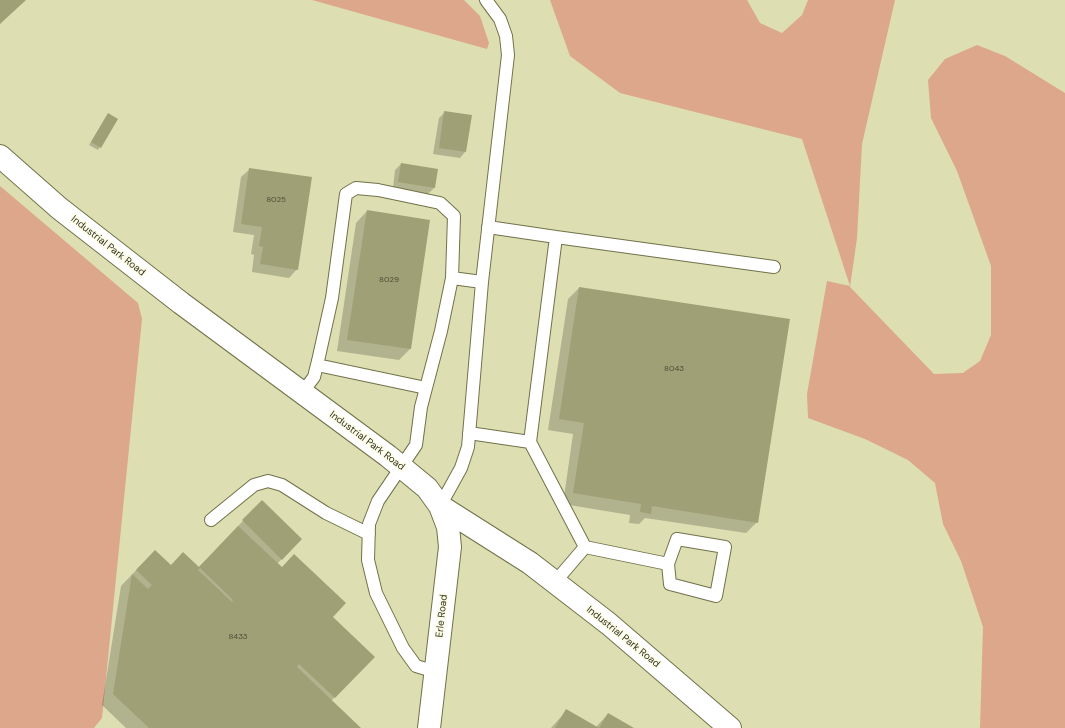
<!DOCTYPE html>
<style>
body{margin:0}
canvas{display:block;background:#dddeb2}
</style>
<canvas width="1065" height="728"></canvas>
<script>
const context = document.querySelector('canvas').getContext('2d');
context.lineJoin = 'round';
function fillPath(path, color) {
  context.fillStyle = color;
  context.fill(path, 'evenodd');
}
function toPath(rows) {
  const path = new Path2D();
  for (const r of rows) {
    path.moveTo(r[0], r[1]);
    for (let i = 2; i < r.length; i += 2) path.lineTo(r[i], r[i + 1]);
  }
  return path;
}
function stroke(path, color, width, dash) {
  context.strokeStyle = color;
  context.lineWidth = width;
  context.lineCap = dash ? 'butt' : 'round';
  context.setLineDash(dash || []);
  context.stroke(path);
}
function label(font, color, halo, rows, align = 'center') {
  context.font = font + ' "DM Sans",sans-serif';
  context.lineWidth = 3.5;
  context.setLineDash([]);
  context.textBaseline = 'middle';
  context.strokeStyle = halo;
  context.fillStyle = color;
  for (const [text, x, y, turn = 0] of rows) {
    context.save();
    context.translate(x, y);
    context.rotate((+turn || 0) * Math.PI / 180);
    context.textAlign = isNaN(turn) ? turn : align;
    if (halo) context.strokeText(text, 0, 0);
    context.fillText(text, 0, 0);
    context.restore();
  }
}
const green = toPath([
 [312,0,464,0,480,16,489,43,487,49],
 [550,0,747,0,760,23,782,33,802,15,808,0,895,0,862,144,857,238,850,287,934,374,963,373,980,361,991,335,991,266,957,171,931,118,928,80,945,59,977,45,1005,56,1065,93,1065,728,980,728,983,627,961,561,943,524,935,483,908,460,865,439,808,418,807,394,827,281,850,286,802,139,620,93,570,56],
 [0,186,138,303,142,319,102,718,94,728,0,728]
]);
const shadow = toPath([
 [445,112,465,152,460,158,433,154,439,118],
 [106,117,117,120,98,150,89,145],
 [401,164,437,170,434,188,428,194,393,188,395,170],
 [250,169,297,269,289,278,252,272,254,255,251,254,254,235,233,232,241,177],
 [367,211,410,349,399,360,337,351,356,223],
 [579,288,757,522,746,533,645,518,639,524,629,523,630,515,563,504,573,434,548,430,568,299],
 [262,501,301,539,277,564,373,657,331,701,359,728,126,728,102,705,121,586,144,562,198,568],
 [567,710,596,727,608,714,632,728,551,728]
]);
const building = toPath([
 [0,0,26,0,0,24],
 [444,111,472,115,466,152,439,148],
 [108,113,118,119,101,148,91,142],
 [401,163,438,169,435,188,398,182],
 [249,168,312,177,298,270,260,264,263,247,259,246,262,227,241,224],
 [367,210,430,220,411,349,347,340],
 [579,287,790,319,758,523,652,506,651,514,640,512,641,504,573,493,584,423,559,419],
 [262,500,302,539,282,560,242,520],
 [238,526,282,567,294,554,346,603,333,617,375,657,335,698,299,664,297,667,361,728,149,728,113,694,132,574,148,589,152,585,136,570,155,550,171,565,183,552,199,567],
 [200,568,233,600,232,602,198,570],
 [566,709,599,728,608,713,634,728,555,728]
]);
const lane = toPath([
 [488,227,556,237],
 [452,278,482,282],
 [317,365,426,388],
 [302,393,314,377,318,361,332,298,346,194,356,188,378,190,440,203,454,216,452,278,441,331,421,407,416,445,378,501,369,524,368,560,376,593,403,648,416,666,436,672],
 [469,433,530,442,585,547,555,582],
 [530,442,556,237,774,267],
 [440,506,461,468,468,447,482,282,508,55,506,36,500,19,486,0],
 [211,520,254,485,268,481,282,485,326,513,369,534],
 [585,547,668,564,670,584,716,596,725,547,677,539,668,564]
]);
const street = toPath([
 [0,156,59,208,181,303,388,456,427,488,440,506,530,563,609,624,730,728],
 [429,728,450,547,448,527,440,506]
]);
const numberNames = [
 ["8025",276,200],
 ["8029",389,280],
 ["8043",674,369],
 ["8433",238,637]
];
const streetNames = [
 ["Industrial Park Road",108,246,38],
 ["Industrial Park Road",367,441,37],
 ["Erle Road",442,616,-84],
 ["Industrial Park Road",623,637,39]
];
fillPath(green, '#dca78b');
fillPath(shadow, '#0003');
fillPath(building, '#9fa076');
stroke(lane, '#72724a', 14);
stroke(street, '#72724a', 24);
stroke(lane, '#fff', 12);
stroke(street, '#fff', 22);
label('8px', '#4c4d36', null, numberNames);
label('10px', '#313120', '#fdfde7', streetNames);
</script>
